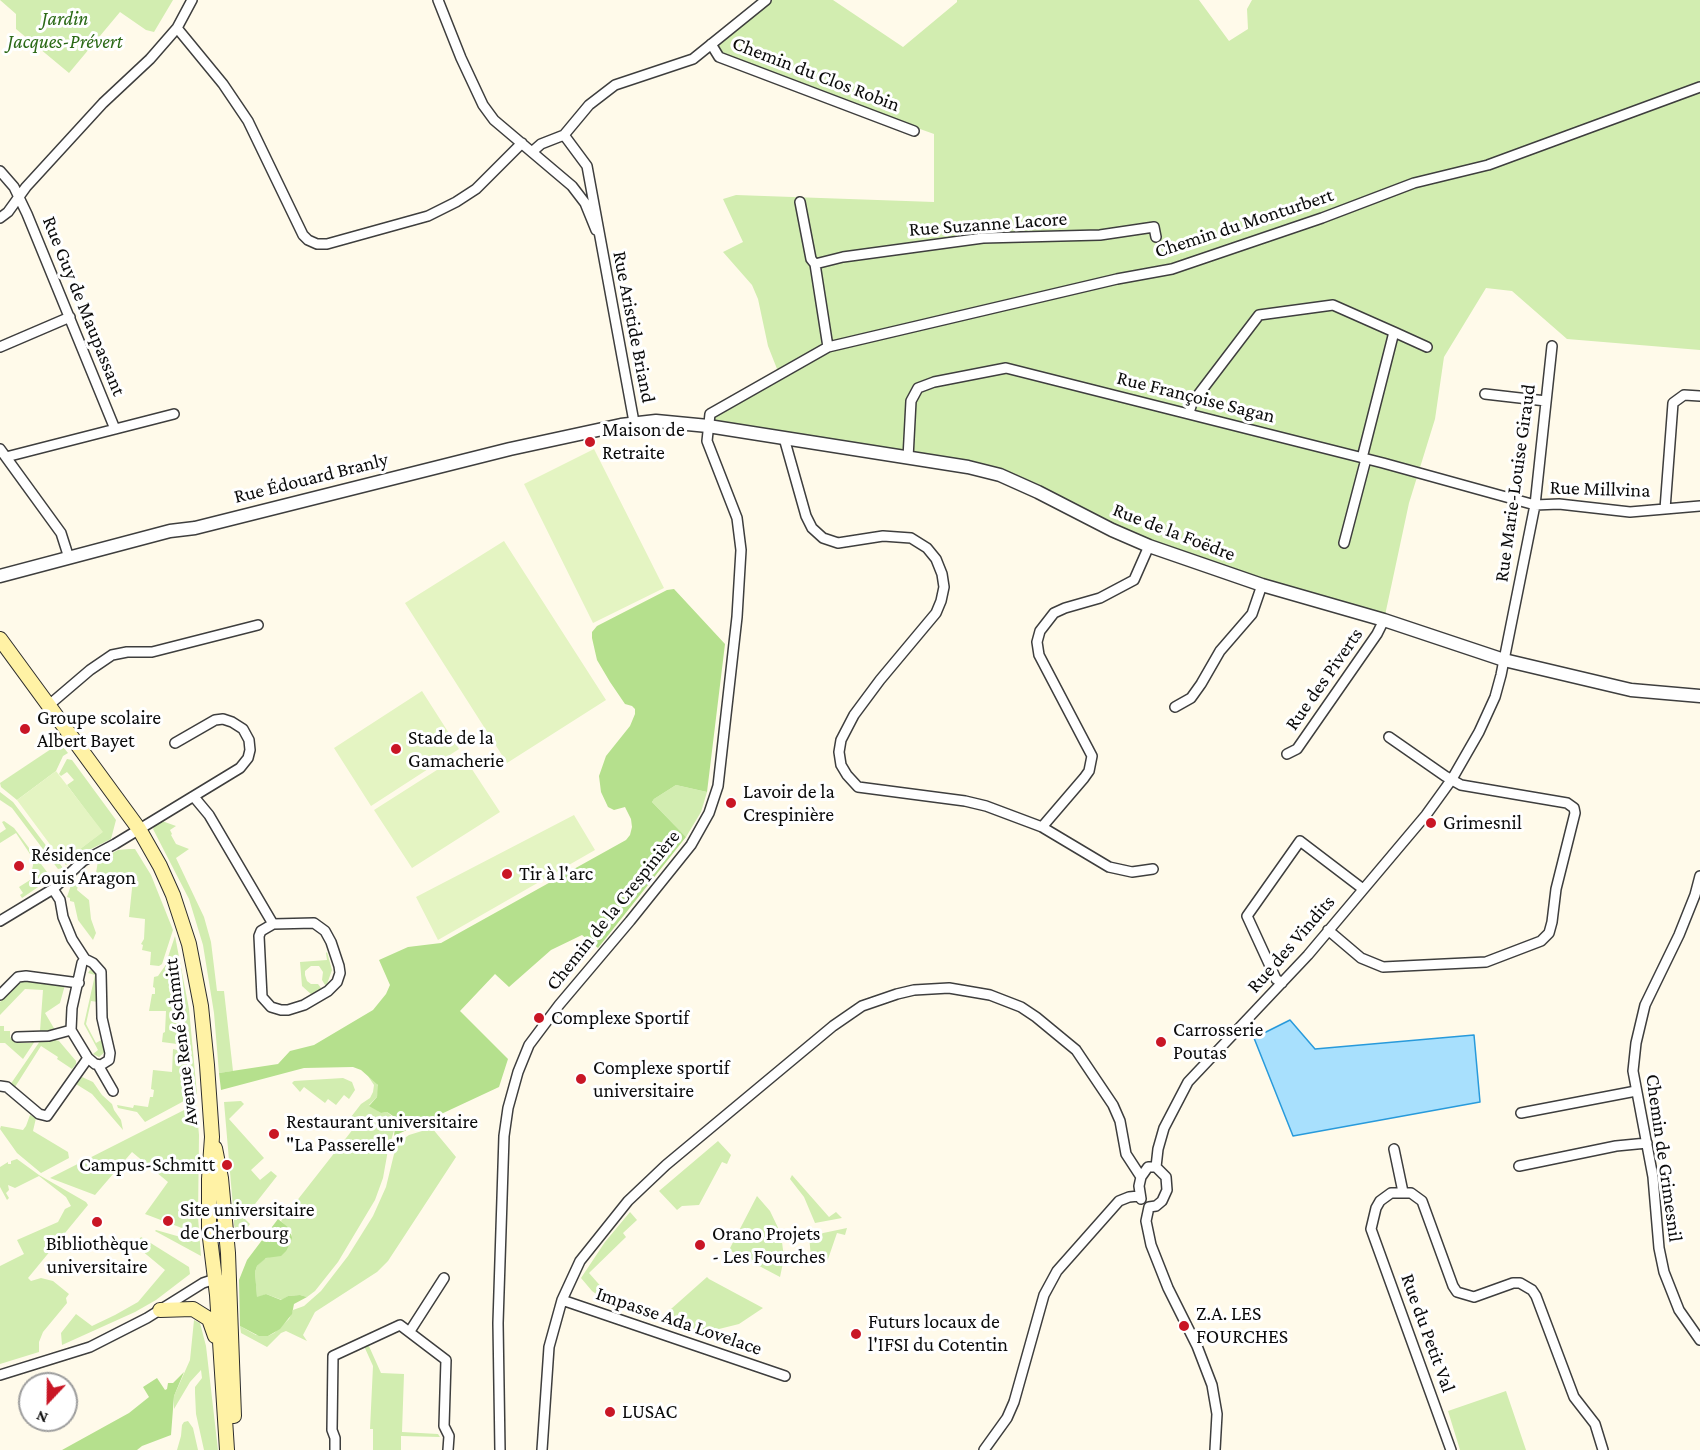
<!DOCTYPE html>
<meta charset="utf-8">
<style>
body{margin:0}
#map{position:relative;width:1700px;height:1450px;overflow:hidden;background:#fffaea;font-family:"Crimson Pro",serif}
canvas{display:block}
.north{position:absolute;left:18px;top:1372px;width:60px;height:60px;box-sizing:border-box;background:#fff;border:2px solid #9d9d9d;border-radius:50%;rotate:202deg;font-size:16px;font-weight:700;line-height:24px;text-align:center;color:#0b0b0b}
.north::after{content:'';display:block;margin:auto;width:21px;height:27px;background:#c91625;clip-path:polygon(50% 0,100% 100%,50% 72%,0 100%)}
</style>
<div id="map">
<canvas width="1700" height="1450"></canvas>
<div class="north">N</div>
</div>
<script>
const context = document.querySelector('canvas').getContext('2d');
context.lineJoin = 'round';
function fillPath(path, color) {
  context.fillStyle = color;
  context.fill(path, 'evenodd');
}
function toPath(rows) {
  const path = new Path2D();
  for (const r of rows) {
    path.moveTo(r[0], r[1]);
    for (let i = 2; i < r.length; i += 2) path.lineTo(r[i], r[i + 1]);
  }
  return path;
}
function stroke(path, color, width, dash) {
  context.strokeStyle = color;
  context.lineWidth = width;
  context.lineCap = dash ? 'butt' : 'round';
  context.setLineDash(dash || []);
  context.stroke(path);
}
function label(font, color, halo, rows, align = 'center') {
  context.font = font + ' "Crimson Pro",serif';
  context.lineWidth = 6;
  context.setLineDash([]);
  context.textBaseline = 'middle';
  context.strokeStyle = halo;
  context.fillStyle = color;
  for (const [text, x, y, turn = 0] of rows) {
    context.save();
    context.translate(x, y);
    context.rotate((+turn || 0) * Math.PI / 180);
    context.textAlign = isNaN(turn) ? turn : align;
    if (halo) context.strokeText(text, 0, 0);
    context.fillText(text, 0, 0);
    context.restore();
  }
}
const green = toPath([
 [0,0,173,0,154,32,146,30,120,12,69,73,16,29,16,14],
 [766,0,833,0,903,47,957,2,957,0,1199,0,1229,41,1248,29,1247,9,1252,0,1700,0,1700,350,1567,339,1512,291,1486,288,1444,357,1435,419,1409,503,1384,620,1149,546,999,475,723,429,709,417,779,374,768,346,758,299,752,285,723,252,743,242,723,199,736,195,934,202,934,134,719,57,711,44],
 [60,743,68,753,63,756,56,771,17,800,1,787,0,783],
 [67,759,72,760,116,820,111,839,75,857,66,865,63,862,102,832,67,785,74,780,67,772,61,776,59,774],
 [676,785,707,792,701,812,686,837,652,802,654,799],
 [0,792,13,802,63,868,58,869,12,808,0,800],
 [4,821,14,828,47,872,47,881,22,898,20,895,23,893,19,887,30,880,34,860,16,833,0,843,0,833,6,829,2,822],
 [162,821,176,826,170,830,172,834,171,835,176,844,189,849,176,858,204,917,211,942,217,991,224,991,233,1071,219,1073,214,1013,203,945,189,899,153,829,155,826],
 [129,849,135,849,151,875,173,930,162,964,159,966,150,965,151,952,142,950,143,945,141,944,144,939,145,919,129,917,133,879,128,878,127,880,125,880,125,877,96,873,98,861,118,850],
 [72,882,78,885,77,890,89,900,91,919,96,933,93,940,78,920,74,902,70,901,70,898,67,897],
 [175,936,189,1009,197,1094,145,1122,137,1112,118,1108,117,1105,133,1108,134,1105,148,1107,150,1097,153,1097,154,1090,151,1089,153,1070,172,1072,173,1049,177,1050,177,1044,162,1042,163,1033,165,1032,166,1011,149,1011,152,994,155,994,155,988,153,987,154,977,158,976,165,966],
 [327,952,332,970,327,984,325,985,322,980,323,972,319,966,311,966,305,971,305,975,307,981,311,984,318,984,321,988,312,995,302,986,300,962,327,960,326,953],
 [90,970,94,970,97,973,98,1002,91,1001,86,1024,96,1043,103,1039,106,1051,99,1057,93,1054,98,1050,84,1024,95,975,88,973],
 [26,980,65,985,60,1003,45,1013,55,1030,50,1032,40,1031,43,990,25,989,0,1015,0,1002,21,981],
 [0,1026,4,1026,4,1031,10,1031,10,1037,16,1043,30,1043,35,1041,23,1059,5,1043,0,1043],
 [52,1039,59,1041,76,1061,76,1064,72,1069,57,1059,58,1057,41,1046,15,1087,20,1091,20,1093,10,1085,40,1041],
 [368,1076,376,1081,379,1088,377,1097,369,1105,381,1113,387,1112,397,1121,388,1150,383,1178,375,1200,338,1262,315,1291,307,1297,300,1295,288,1296,282,1300,266,1294,257,1298,255,1272,257,1266,264,1259,287,1250,292,1234,281,1221,357,1124,351,1117,361,1104,370,1098,373,1092,374,1085],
 [82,1077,93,1082,102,1095,112,1104,114,1110,121,1120,123,1130,92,1094,76,1084],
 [343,1078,352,1082,355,1090,349,1099,344,1095,336,1105,328,1099,325,1103,304,1087,300,1092,292,1083,294,1081],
 [241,1101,244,1104,229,1119,264,1158,251,1170,260,1180,271,1171,277,1176,244,1218,250,1224,242,1234,236,1231,234,1225,234,1220,237,1220,236,1208,233,1207,224,1102],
 [196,1104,199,1135,198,1217,201,1256,155,1231,156,1230,191,1240,195,1233,145,1214,168,1182,132,1152,95,1195,50,1178],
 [30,1115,36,1118,33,1131,68,1152,69,1158,41,1173,17,1153,0,1129,1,1126,23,1130,26,1126],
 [432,1128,456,1157,388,1261,377,1272,315,1312,303,1335,307,1341,286,1331,281,1333,267,1347,241,1333,240,1326,256,1335,268,1336,274,1333,289,1319,293,1310,304,1306,321,1291,348,1256,373,1216,386,1187,395,1150,399,1142,409,1135],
 [718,1141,731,1155,727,1164,722,1162,699,1205,682,1206,677,1210,659,1191],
 [17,1159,39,1175,86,1202,88,1205,28,1278,31,1281,41,1278,53,1281,69,1294,66,1298,67,1303,43,1332,39,1342,39,1352,0,1364,0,1266,24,1254,17,1240,58,1222,65,1209,71,1206,66,1197,39,1176,15,1188,8,1185,9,1190,6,1193,9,1198,7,1200,0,1187,0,1167,8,1162,8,1164,11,1164,11,1161],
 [792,1175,829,1217,836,1212,842,1218,815,1223,804,1197,790,1179],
 [757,1196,770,1211,781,1234,784,1258,780,1277,729,1250],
 [630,1212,637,1220,623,1233,626,1237,589,1273,612,1299,599,1296,592,1291,581,1278,605,1242],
 [847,1228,845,1235,837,1233,827,1262,811,1257,809,1236],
 [141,1237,189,1267,190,1274,156,1300,135,1312,62,1345,61,1333,76,1314,92,1326,115,1315,138,1302,165,1270,135,1245],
 [707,1277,709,1279,763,1308,739,1324,715,1330,689,1328,662,1317],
 [194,1320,200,1323,206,1346,218,1450,204,1450,196,1414,195,1393,195,1387,202,1378,201,1370,190,1382,174,1409,174,1396,190,1360],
 [368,1344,381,1373,404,1374,402,1432,438,1434,440,1437,401,1436,401,1450,373,1450,373,1429,370,1429,373,1366,364,1346],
 [1506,1391,1526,1450,1460,1450,1448,1411],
 [188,1421,193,1428,198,1450,177,1450,181,1436,182,1425,184,1422]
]);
const forest = toPath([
 [674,589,725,644,707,792,676,785,654,799,652,802,686,837,598,948,582,935,551,950,509,987,495,974,460,1011,508,1059,499,1087,394,1136,396,1118,387,1112,381,1113,369,1106,377,1097,378,1085,361,1070,353,1067,304,1068,221,1090,219,1073,278,1064,290,1051,314,1045,373,1010,386,994,390,985,379,960,408,947,441,943,626,840,630,835,632,827,631,819,625,807,614,810,608,807,601,792,599,776,606,756,630,726,635,714,635,709,632,706,625,704,610,682,597,660,592,638,592,632,597,626,667,590],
 [278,1219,290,1229,292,1238,287,1250,281,1256,266,1258,257,1266,255,1272,257,1297,266,1294,281,1300,288,1296,300,1295,307,1297,294,1304,292,1314,280,1329,268,1336,259,1336,240,1326,239,1280,247,1260],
 [184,1372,174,1396,171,1435,142,1446,137,1450,62,1450,129,1413,149,1397,143,1387,157,1378,165,1390,167,1389,168,1383,173,1383]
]);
const pitch = toPath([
 [594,449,664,588,593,623,524,484],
 [504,541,606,700,507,763,405,603],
 [422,691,459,749,371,806,334,748],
 [462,754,500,812,412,868,374,810],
 [56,771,103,832,63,862,17,800],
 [574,815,595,850,438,940,416,897]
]);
const water = toPath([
 [1290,1020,1315,1049,1474,1035,1480,1102,1293,1136,1254,1038,1290,1020]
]);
const minor = toPath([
 [438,0,461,58,483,105,494,120,572,186,585,203,596,230],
 [177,28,223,84,248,121,303,235,308,240,317,244,327,244,428,216,456,202,476,189,522,143],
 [711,44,719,57,914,131],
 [564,135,587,166,634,422],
 [533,151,541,144,564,135,589,105,615,85,693,59,766,0],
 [0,171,14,187,27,214,115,429],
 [800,202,811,259,815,264,828,347],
 [0,218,8,212,26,187,103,103,150,59,177,28,192,0],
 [815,264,843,257,983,238,1100,235,1154,227,1156,237],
 [1394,332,1427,347],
 [0,347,70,317],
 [1485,394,1546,401],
 [1189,413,1192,403,1259,315,1333,305,1394,332,1362,458],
 [784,438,806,516,812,528,823,538,838,543,883,536,911,538,927,548,936,559,942,574,944,587,941,601,936,613,880,680,854,715,841,740,839,752,841,765,847,775,858,787,965,801,986,806,1042,827,1109,867,1132,872,1153,869],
 [0,449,61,533,69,558],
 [6,457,174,414],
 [908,458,911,401,918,388,934,382,1006,368,1383,463,1535,505,1559,504,1630,512,1700,506],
 [1665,509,1673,403,1684,395,1700,396],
 [1344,543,1366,459],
 [49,705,90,670,112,655,127,652,152,652,258,625],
 [1175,707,1191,698,1201,684,1220,651,1252,614,1262,585],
 [1287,754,1297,749,1377,634,1384,620],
 [194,797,209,815,273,924,314,923,325,931,331,942,339,966,340,973,337,982,328,991,304,1005,288,1010,281,1010,271,1007,262,997,259,936,261,931,273,924],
 [1042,827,1084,778,1089,771,1092,756,1039,655,1037,642,1040,631,1054,613,1065,608,1100,598,1134,580,1149,546],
 [1700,876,1695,895,1679,935,1645,1005,1636,1043,1633,1071,1653,1177,1659,1248,1664,1272,1679,1310,1700,1340],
 [53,889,60,900,63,917,72,939,85,959,93,963,101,972,102,1018,110,1053,109,1060,101,1065,95,1064,88,1058,71,1030,72,1008,82,963,85,959],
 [0,921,53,889,83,861,115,844,240,768,248,758,250,750,249,740,243,729,232,722,223,719,215,720,175,743],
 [1328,930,1361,958,1383,967,1486,962,1541,941,1549,933,1552,922,1556,889,1575,813,1574,808,1567,803,1461,785,1445,776,1389,737],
 [1282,983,1276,979,1247,916,1300,841,1363,889],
 [0,995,18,977,26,976,79,983],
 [17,1037,49,1036,71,1030],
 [98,1065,113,1091],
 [0,1086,7,1087,39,1114,47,1116,88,1058],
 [1521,1113,1636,1091],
 [1394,1149,1403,1192],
 [1519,1166,1616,1146,1647,1143],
 [1156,1167,1158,1149,1164,1128,1188,1082,1308,955,1426,815,1452,779,1479,732,1495,697,1501,675,1535,505,1552,346],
 [1141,1199,1139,1186,1141,1177,1148,1167,1156,1167],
 [1149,1207,1146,1221,1151,1245,1168,1288,1197,1346,1212,1385,1217,1414,1215,1450],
 [1149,1207,1156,1206,1162,1201,1167,1190,1166,1177,1156,1167],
 [562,1300,785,1376],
 [410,1331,444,1278],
 [0,1375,90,1347,147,1318,203,1283,218,1278],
 [335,1450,335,1438,332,1430,333,1356,400,1325,446,1360,444,1426,449,1436,448,1450],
 [500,1450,498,1323,504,1136,508,1108,518,1072,529,1045,559,1005,630,921,691,845,709,813,718,786,737,617,741,550,737,518,707,441,710,414,828,347,1117,279,1172,269,1322,218,1414,183,1488,165,1700,87],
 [542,1450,549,1347,562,1300,580,1261,628,1201,666,1165,833,1026,862,1006,897,994,914,990,949,988,990,995,1021,1007,1036,1017,1076,1050,1113,1105,1120,1121,1126,1154,1141,1177],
 [984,1450,1007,1418,1014,1402,1044,1295,1057,1271,1119,1201,1129,1197,1139,1196],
 [1451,1450,1371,1229,1376,1208,1380,1201,1391,1193,1411,1193,1422,1201,1453,1286,1457,1292,1474,1297,1513,1283,1520,1283,1532,1290,1536,1296,1574,1397,1595,1424,1603,1450]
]);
const tertiary = toPath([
 [0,576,170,531,195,528,510,449,621,425,656,421,708,426,968,467,1000,475,1038,492,1112,530,1149,546,1262,585,1384,620,1504,660,1631,690,1700,696]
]);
const secondary = toPath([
 [0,639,139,829,160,866,173,895,189,944,201,1006,207,1065,212,1137,209,1179,209,1230,217,1295,227,1450],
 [215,1148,221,1178,228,1253,234,1416],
 [160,1310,193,1309,209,1319,215,1336]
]);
const markers = [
 [590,442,6,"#c91625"],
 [25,729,6,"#c91625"],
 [396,749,6,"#c91625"],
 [731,803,6,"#c91625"],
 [1431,823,6,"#c91625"],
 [19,866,6,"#c91625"],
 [507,874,6,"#c91625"],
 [539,1018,6,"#c91625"],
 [1161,1042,6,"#c91625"],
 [581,1079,6,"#c91625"],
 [274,1134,6,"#c91625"],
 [227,1165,6,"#c91625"],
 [168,1221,6,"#c91625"],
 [97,1222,6,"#c91625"],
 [700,1245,6,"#c91625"],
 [1184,1326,6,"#c91625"],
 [856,1334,6,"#c91625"],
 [610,1412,6,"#c91625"]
];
const parkNames = [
 ["Jardin",65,19],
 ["Jacques-Prévert",65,42]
];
const streetNames = [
 ["Chemin du Clos Robin",816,74,21],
 ["Chemin du Monturbert",1244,223,-18],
 ["Rue Suzanne Lacore",988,224,-4],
 ["Rue Guy de Maupassant",84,306,68],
 ["Rue Aristide Briand",634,327,79],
 ["Rue Françoise Sagan",1196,397,14],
 ["Rue Édouard Branly",311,478,-14],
 ["Rue Marie-Louise Giraud",1515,483,-82],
 ["Rue Millvina",1600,489,2],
 ["Rue de la Foëdre",1174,532,21],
 ["Rue des Piverts",1324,679,-55],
 ["Chemin de la Crespinière",613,910,-51],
 ["Rue des Vindits",1291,944,-49],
 ["Avenue René Schmitt",181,1042,-97],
 ["Chemin de Grimesnil",1664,1158,82],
 ["Impasse Ada Lovelace",679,1321,19],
 ["Rue du Petit Val",1428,1333,70]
];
const poiNames = [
 ["Maison de",602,430],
 ["Retraite",602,453],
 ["Groupe scolaire",37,718],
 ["Albert Bayet",37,741],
 ["Stade de la",408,738],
 ["Gamacherie",408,761],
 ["Lavoir de la",743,792],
 ["Crespinière",743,815],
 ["Grimesnil",1443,823],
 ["Résidence",31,855],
 ["Louis Aragon",31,878],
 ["Tir à l'arc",519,874],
 ["Complexe Sportif",551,1018],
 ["Carrosserie",1173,1030],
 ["Poutas",1173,1053],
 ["Complexe sportif",593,1068],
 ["universitaire",593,1091],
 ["Restaurant universitaire",286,1122],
 ["\"La Passerelle\"",286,1145],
 ["Campus-Schmitt",215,1165,"right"],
 ["Site universitaire",180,1210],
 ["de Cherbourg",180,1233],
 ["Orano Projets",712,1234],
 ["- Les Fourches",712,1257],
 ["Bibliothèque",97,1244,"center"],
 ["universitaire",97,1267,"center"],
 ["Z.A. LES",1196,1314],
 ["FOURCHES",1196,1337],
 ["Futurs locaux de",868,1322],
 ["l'IFSI du Cotentin",868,1345],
 ["LUSAC",622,1412]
];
fillPath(green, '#d2edb0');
fillPath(forest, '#b5e08d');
fillPath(pitch, '#e4f4c2');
fillPath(water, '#a8e0fd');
stroke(water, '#289adb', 1.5);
stroke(minor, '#3e3e3e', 12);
stroke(tertiary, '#3e3e3e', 15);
stroke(secondary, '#2d2d2d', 16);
stroke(minor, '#fff', 9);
stroke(tertiary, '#fff', 12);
stroke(secondary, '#fff2a5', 14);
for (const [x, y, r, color] of markers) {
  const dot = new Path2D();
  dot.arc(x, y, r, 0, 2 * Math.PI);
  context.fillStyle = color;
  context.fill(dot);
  stroke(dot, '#fff', 2);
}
label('italic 20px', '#2a6916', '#fff', parkNames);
label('20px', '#0b0b0b', '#fff', streetNames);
label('20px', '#0b0b0b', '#fff', poiNames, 'left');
</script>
